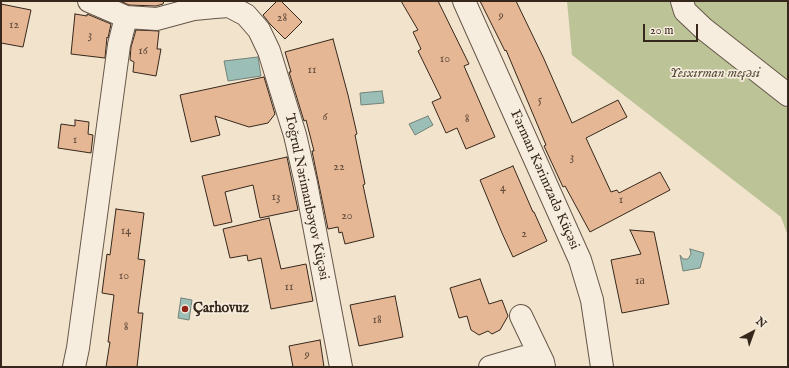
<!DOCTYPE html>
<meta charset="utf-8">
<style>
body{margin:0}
#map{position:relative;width:789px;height:368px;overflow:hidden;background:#f2e3cc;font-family:"IM FELL English",serif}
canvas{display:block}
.frame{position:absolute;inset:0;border:2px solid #36271c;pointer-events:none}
.north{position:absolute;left:733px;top:312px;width:40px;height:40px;-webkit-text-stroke:3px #f7edde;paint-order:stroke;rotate:41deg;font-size:11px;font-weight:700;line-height:16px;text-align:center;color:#36271c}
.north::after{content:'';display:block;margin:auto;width:14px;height:18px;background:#36271c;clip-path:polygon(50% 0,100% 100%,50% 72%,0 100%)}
.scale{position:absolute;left:643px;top:24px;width:55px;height:18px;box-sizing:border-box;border:2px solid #36271c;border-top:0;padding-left:5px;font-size:12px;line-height:14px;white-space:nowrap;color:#36271c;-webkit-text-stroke:3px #f7edde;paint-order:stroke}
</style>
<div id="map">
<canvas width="789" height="368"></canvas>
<div class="frame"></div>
<div class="north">N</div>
<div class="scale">20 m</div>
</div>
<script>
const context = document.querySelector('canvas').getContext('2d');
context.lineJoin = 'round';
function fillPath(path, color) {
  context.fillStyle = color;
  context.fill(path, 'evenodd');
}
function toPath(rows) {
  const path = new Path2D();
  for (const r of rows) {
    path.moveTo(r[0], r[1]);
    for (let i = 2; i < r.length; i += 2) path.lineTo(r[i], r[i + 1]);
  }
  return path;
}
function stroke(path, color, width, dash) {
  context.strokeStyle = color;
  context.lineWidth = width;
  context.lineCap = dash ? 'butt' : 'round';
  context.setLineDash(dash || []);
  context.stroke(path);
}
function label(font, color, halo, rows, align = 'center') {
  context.font = font + ' "IM FELL English",serif';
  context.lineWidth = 3.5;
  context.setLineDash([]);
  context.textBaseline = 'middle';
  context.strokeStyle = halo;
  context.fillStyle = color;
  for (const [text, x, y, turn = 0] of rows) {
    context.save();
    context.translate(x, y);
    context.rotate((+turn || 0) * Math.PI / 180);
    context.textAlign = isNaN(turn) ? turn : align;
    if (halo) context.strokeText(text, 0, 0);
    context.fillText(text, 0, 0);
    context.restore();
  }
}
const green = toPath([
 [567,1,788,1,788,236,781,217,572,55]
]);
const water = toPath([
 [258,57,261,76,228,81,224,61,258,57],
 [382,91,384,103,361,105,360,93,382,91],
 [428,116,433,125,415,135,409,124,428,116],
 [690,249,704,253,700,268,683,271,680,255,683,259,688,259,691,254,690,249],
 [181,298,192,300,189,320,178,318,181,298]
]);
const building = toPath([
 [120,1,164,1,163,4,156,6,129,5,120,1],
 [277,1,281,1,302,22,285,39,270,24,263,15,277,1],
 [401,1,438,1,469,64,464,66,495,137,466,149,457,128,446,133,432,102,441,98,418,51,421,49,413,32,418,30,401,1],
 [480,1,516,1,544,59,572,123,618,100,627,117,586,138,611,192,617,190,619,193,660,172,670,190,590,232,565,186,563,187,544,146,546,145,506,50,505,51,480,1],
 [1,4,31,10,23,47,1,43,1,4],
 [75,14,87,16,87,14,111,24,108,38,107,37,105,58,71,54,75,14],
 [136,30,159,31,157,49,161,49,156,76,133,72,134,62,130,60,131,47,136,30],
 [333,39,348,95,357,134,355,135,365,184,363,185,374,237,345,244,342,232,339,233,338,227,328,229,312,151,314,151,306,120,304,121,289,72,291,72,285,52,333,39],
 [264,77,275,114,268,123,249,127,215,116,220,135,191,142,180,95,264,77],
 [75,120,89,122,88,134,93,135,91,153,58,148,61,124,75,126,75,120],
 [287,157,298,210,260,218,253,185,225,192,232,222,214,226,202,176,287,157],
 [513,166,533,212,534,212,547,241,513,257,502,233,480,180,513,166],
 [116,209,144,213,138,259,145,260,138,313,143,313,137,367,106,367,110,342,108,342,114,295,102,293,107,254,110,255,116,209],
 [269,218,281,269,306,264,313,301,271,309,261,258,248,261,247,255,230,258,223,229,269,218],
 [630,230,654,232,669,304,622,313,611,260,641,254,630,230],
 [480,279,489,304,502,300,508,316,500,330,492,334,488,331,479,335,471,330,467,316,459,318,450,288,480,279],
 [395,296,403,337,359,346,350,305,395,296],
 [320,340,324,367,293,367,289,346,320,340]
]);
const minor = toPath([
 [464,1,580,260,592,300,602,367],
 [682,1,685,11,704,29,788,95],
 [126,17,157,19,194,9,215,7,229,6,246,15,259,30,269,51,295,135,306,183,341,367],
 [521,316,543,362,544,367],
 [74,367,78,348,119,45,126,17,89,1],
 [490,367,524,357,542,367]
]);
const markers = [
 [185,309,4,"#8f2418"]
];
const numberNames = [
 ["9",501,17],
 ["28",282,19],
 ["12",14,26],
 ["3",90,36],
 ["16",143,52],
 ["10",445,60],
 ["11",312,71],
 ["5",540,101],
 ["6",325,118],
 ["8",467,120],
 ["1",75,141],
 ["3",572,158],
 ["22",339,168],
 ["4",503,189],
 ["13",276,198],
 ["1",621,201],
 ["20",347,217],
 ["14",126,232],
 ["2",524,235],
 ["10",124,277],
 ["1а",640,282],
 ["11",289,288],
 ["18",377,321],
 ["8",126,328],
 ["9",307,356]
];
const parkNames = [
 ["Yesxırman meşəsi",715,74]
];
const streetNames = [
 ["Fərman Kərimzadə Küçəsi",544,180,66],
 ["Toğrul Nərimanbəyov Küçəsi",306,197,78]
];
const poiNames = [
 ["Çarhovuz",193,309]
];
fillPath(green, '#bbc397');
fillPath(water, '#9bbeb6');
stroke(water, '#738278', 1);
fillPath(building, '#e5b795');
stroke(building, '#36271c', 1);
stroke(minor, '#655648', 24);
stroke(minor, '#f7edde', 22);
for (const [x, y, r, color] of markers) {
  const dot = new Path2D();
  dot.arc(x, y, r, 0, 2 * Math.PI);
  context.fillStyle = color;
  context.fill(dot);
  stroke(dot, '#f7edde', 1.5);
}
label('12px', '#624b3a', null, numberNames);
label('italic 14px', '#574e3b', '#f7edde', parkNames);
label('14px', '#36271c', '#f7edde', streetNames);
label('bold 14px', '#36271c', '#f7edde', poiNames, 'left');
</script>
